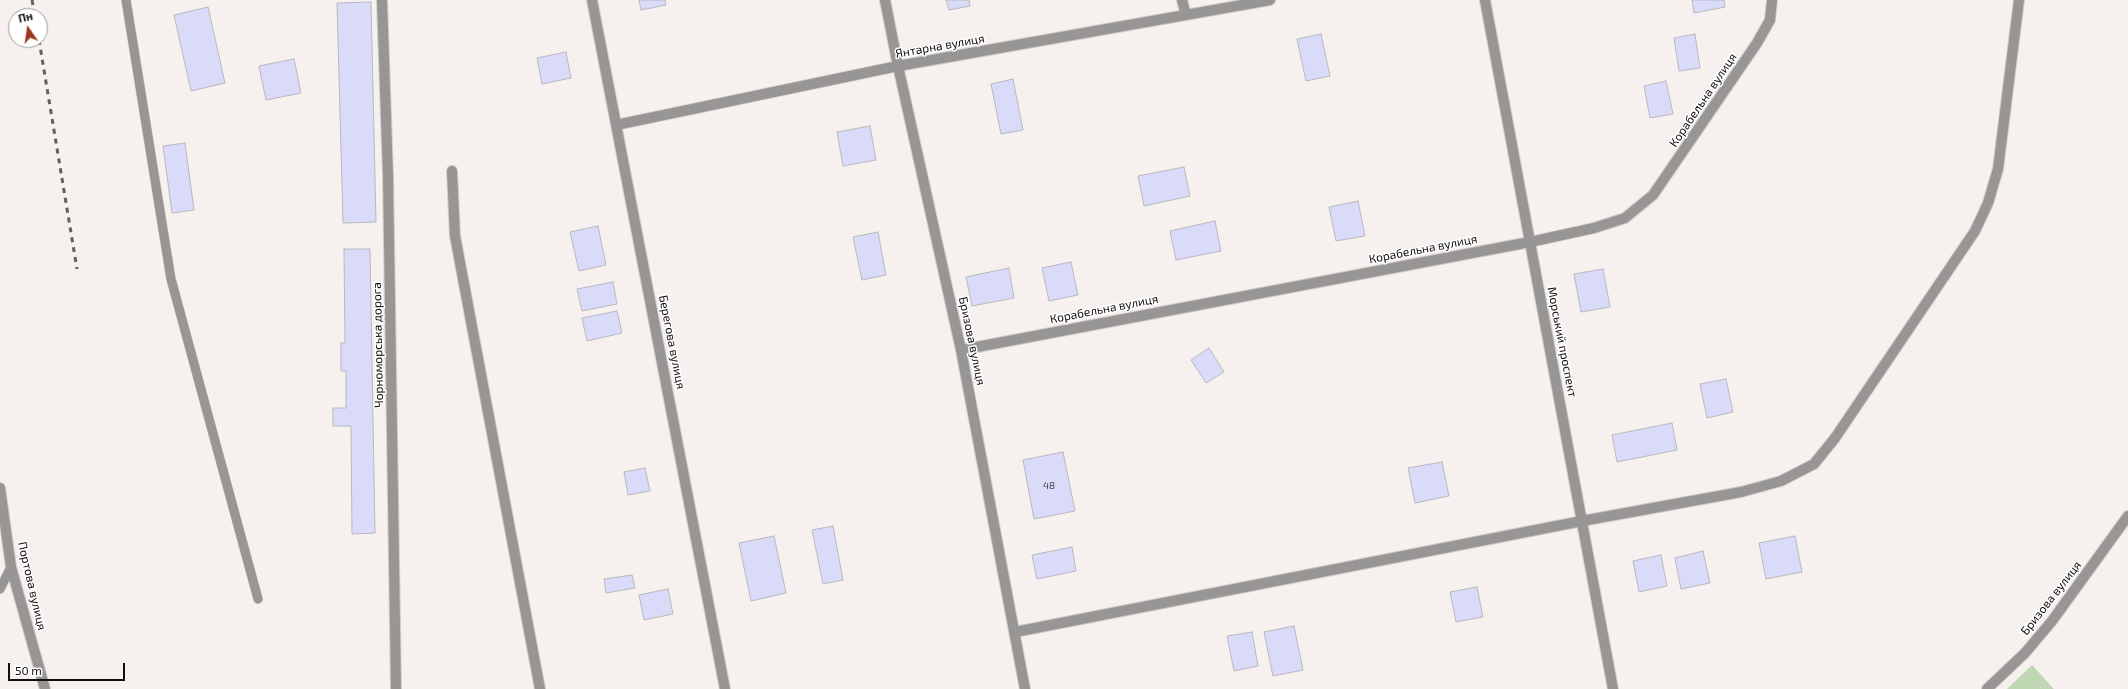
<!DOCTYPE html>
<meta charset="utf-8">
<style>
body{margin:0}
#map{position:relative;width:2128px;height:689px;overflow:hidden;background:#f6f0ee;font-family:"Exo 2",sans-serif}
canvas{display:block}
.north{position:absolute;left:8px;top:8px;width:40px;height:40px;box-sizing:border-box;background:#fff;border:1px solid #a09f9f;border-radius:50%;rotate:347deg;font-size:11px;font-weight:700;line-height:16px;text-align:center;color:#110f0e}
.north::after{content:'';display:block;margin:auto;width:14px;height:18px;background:#a0381c;clip-path:polygon(50% 0,100% 100%,50% 72%,0 100%)}
.scale{position:absolute;left:8px;top:663px;width:117px;height:18px;box-sizing:border-box;border:2px solid #110f0e;border-top:0;padding-left:5px;font-size:12px;line-height:14px;white-space:nowrap;color:#110f0e;-webkit-text-stroke:3px #fff;paint-order:stroke}
</style>
<div id="map">
<canvas width="2128" height="689"></canvas>
<div class="north">Пн</div>
<div class="scale">50 m</div>
</div>
<script>
const context = document.querySelector('canvas').getContext('2d');
context.lineJoin = 'round';
function fillPath(path, color) {
  context.fillStyle = color;
  context.fill(path, 'evenodd');
}
function toPath(rows) {
  const path = new Path2D();
  for (const r of rows) {
    path.moveTo(r[0], r[1]);
    for (let i = 2; i < r.length; i += 2) path.lineTo(r[i], r[i + 1]);
  }
  return path;
}
function stroke(path, color, width, dash) {
  context.strokeStyle = color;
  context.lineWidth = width;
  context.lineCap = dash ? 'butt' : 'round';
  context.setLineDash(dash || []);
  context.stroke(path);
}
function label(font, color, halo, rows, align = 'center') {
  context.font = font + ' "Exo 2",sans-serif';
  context.lineWidth = 3;
  context.setLineDash([]);
  context.textBaseline = 'middle';
  context.strokeStyle = halo;
  context.fillStyle = color;
  for (const [text, x, y, turn = 0] of rows) {
    context.save();
    context.translate(x, y);
    context.rotate((+turn || 0) * Math.PI / 180);
    context.textAlign = isNaN(turn) ? turn : align;
    if (halo) context.strokeText(text, 0, 0);
    context.fillText(text, 0, 0);
    context.restore();
  }
}
const green = toPath([
 [2032,665,2054,689,2007,689]
]);
const building = toPath([
 [639,0,665,0,666,5,641,10,639,0],
 [946,0,969,0,970,6,949,10,946,0],
 [1692,0,1724,0,1725,7,1694,13,1692,0],
 [371,2,376,222,343,223,337,3,371,2],
 [208,7,225,83,191,91,174,15,208,7],
 [1321,34,1330,76,1306,81,1297,39,1321,34],
 [1695,34,1700,68,1679,71,1674,38,1695,34],
 [566,52,571,78,542,84,537,58,566,52],
 [294,59,301,93,266,100,259,66,294,59],
 [1013,79,1023,130,1001,134,991,84,1013,79],
 [1666,81,1673,114,1650,118,1644,86,1666,81],
 [870,126,876,160,843,166,837,132,870,126],
 [185,143,194,210,172,213,163,146,185,143],
 [1184,167,1190,196,1144,206,1138,176,1184,167],
 [1358,201,1365,236,1336,241,1329,207,1358,201],
 [1215,221,1221,251,1176,260,1170,231,1215,221],
 [598,226,606,265,579,271,570,232,598,226],
 [878,232,886,275,862,280,853,237,878,232],
 [344,249,370,249,375,533,352,534,351,426,333,426,333,408,346,408,346,371,341,371,341,343,345,343,344,249],
 [1071,262,1078,295,1049,301,1042,268,1071,262],
 [1009,268,1014,298,972,306,966,277,1009,268],
 [1603,269,1610,307,1581,312,1574,274,1603,269],
 [613,282,617,304,582,311,577,289,613,282],
 [617,311,622,333,587,341,582,318,617,311],
 [1209,348,1224,372,1206,383,1191,360,1209,348],
 [1726,379,1733,412,1707,418,1700,384,1726,379],
 [1672,423,1677,450,1617,462,1612,435,1672,423],
 [1063,452,1075,511,1034,519,1023,460,1063,452],
 [1442,462,1449,496,1415,503,1408,468,1442,462],
 [645,468,650,491,628,495,624,472,645,468],
 [833,526,843,580,823,584,812,530,833,526],
 [774,536,786,593,751,601,739,543,774,536],
 [1795,536,1802,572,1766,579,1759,543,1795,536],
 [1072,547,1076,571,1037,579,1032,555,1072,547],
 [1703,551,1710,583,1681,589,1675,558,1703,551],
 [1661,555,1667,586,1639,592,1633,561,1661,555],
 [632,575,635,588,606,593,604,579,632,575],
 [1477,587,1483,617,1456,622,1450,592,1477,587],
 [668,589,673,614,644,620,639,595,668,589],
 [1294,626,1303,670,1273,676,1264,632,1294,626],
 [1252,632,1258,666,1234,671,1227,636,1252,632]
]);
const lane = toPath([
 [126,0,171,279,258,599],
 [0,589,11,567]
]);
const street = toPath([
 [382,0,388,176,396,689],
 [592,0,725,689],
 [885,0,898,66,961,350,1025,689],
 [1182,0,1186,15],
 [1485,0,1613,689],
 [616,125,898,66,1270,0],
 [452,171,455,236,540,689],
 [961,350,1530,242,1594,228,1625,218,1653,195,1757,43,1770,20,1772,0],
 [0,488,11,567,45,689],
 [1015,632,1582,521,1741,492,1781,481,1814,464,1835,438,1975,231,1988,203,1998,169,2019,0],
 [1987,689,2025,653,2052,621,2128,516]
]);
const rail = toPath([
 [32,0,35,16],
 [39,40,77,269]
]);
const numberNames = [
 ["48",1049,486]
];
const streetNames = [
 ["Янтарна вулиця",940,46,-10],
 ["Корабельна вулиця",1703,100,-56],
 ["Корабельна вулиця",1423,249,-11],
 ["Корабельна вулиця",1104,309,-11],
 ["Бризова вулиця",972,341,78],
 ["Берегова вулиця",672,342,79],
 ["Морський проспект",1562,342,79],
 ["Чорноморська дорога",378,345,-91],
 ["Портова вулиця",32,586,77],
 ["Бризова вулиця",2051,598,-52]
];
fillPath(green, '#c0d7b4');
fillPath(building, '#dadbf8');
stroke(building, '#b8b8bd', 1);
stroke(lane, '#d1ccca', 10);
stroke(street, '#d1ccca', 12);
stroke(lane, '#989595', 9);
stroke(street, '#989595', 10);
stroke(rail, '#635f5e', 3, [5, 5]);
label('10px', '#434248', null, numberNames);
label('12px', '#110f0e', '#fff', streetNames);
</script>
